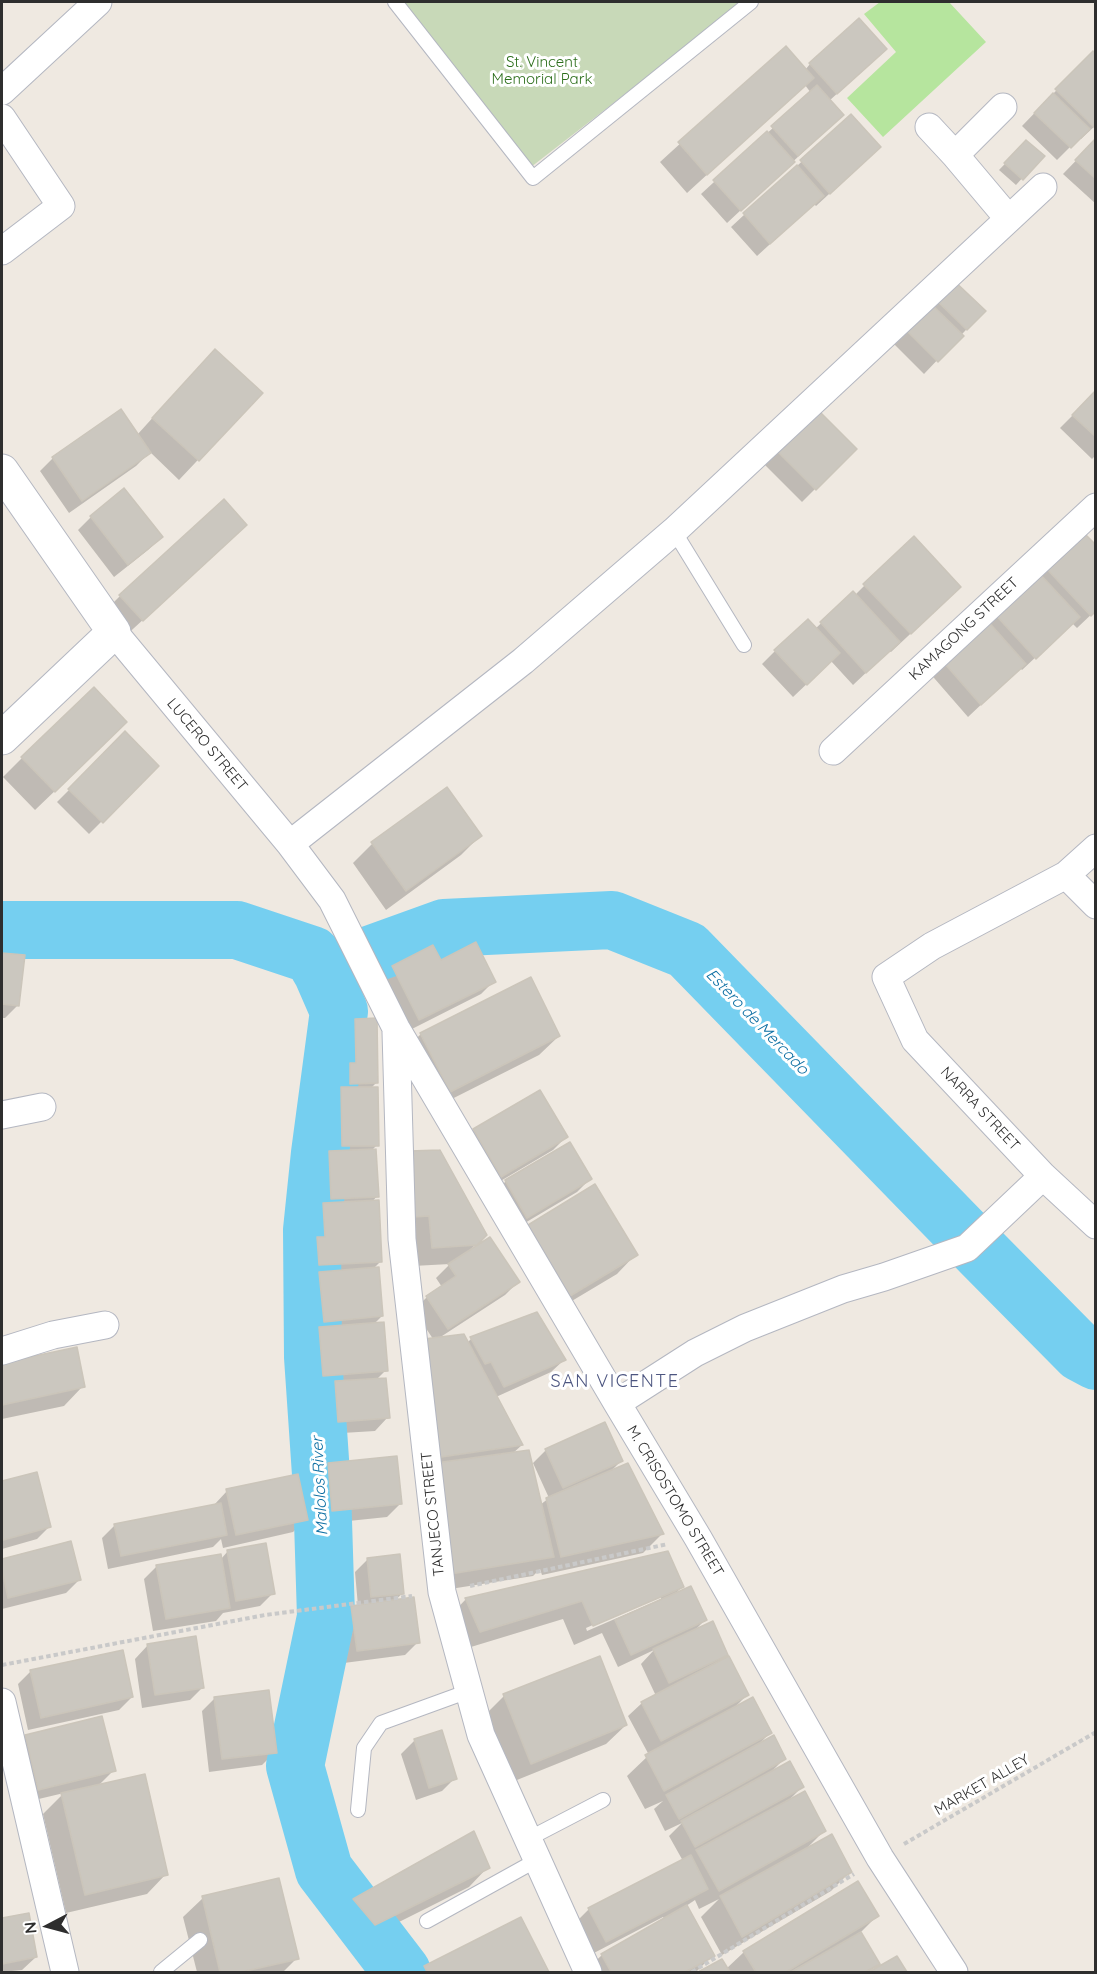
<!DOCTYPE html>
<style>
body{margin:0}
#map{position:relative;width:1097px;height:1974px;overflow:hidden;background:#efe9e1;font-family:Quicksand,sans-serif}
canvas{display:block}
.frame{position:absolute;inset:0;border:3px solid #2e2e2e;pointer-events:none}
.north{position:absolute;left:18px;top:1896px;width:60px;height:60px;-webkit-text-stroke:4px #fff;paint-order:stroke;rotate:264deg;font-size:16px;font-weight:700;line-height:24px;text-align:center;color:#2e2e2e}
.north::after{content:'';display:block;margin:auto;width:21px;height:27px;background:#2e2e2e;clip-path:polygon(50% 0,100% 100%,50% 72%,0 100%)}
</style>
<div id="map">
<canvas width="1097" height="1974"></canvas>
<div class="frame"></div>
<div class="north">N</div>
</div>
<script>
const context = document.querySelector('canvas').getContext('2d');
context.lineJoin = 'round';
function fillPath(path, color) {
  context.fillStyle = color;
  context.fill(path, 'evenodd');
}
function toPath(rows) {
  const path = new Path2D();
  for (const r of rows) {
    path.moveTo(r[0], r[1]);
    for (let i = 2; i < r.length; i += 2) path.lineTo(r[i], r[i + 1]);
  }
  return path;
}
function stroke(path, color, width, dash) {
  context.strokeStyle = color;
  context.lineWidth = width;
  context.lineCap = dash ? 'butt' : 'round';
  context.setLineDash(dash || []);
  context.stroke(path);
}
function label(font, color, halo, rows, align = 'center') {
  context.font = font + ' Quicksand,sans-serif';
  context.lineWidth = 6;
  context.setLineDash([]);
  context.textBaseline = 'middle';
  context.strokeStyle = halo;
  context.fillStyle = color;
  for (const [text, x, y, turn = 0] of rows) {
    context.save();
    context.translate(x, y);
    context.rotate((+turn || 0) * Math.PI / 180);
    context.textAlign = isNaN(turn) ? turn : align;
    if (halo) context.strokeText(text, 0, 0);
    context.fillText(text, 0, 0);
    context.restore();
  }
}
const green = toPath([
 [880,2,949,2,986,42,883,137,847,98,896,52,864,14]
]);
const cemetery = toPath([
 [398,2,744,2,531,167]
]);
const shadow = toPath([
 [785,48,805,70,810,64,872,62,829,101,829,128,727,223,701,194,811,93,805,85,687,193,660,162],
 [1096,52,1096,125,1081,139,1079,138,1057,160,1022,126,1080,66],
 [851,116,866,160,816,206,814,204,757,256,731,227],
 [1096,140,1096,204,1063,174],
 [1026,142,1042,156,1016,185,999,170],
 [949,278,984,311,924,374,888,338],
 [196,370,261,393,179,480,150,452,136,466,69,513,40,471,53,458,120,411,137,435],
 [1096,392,1096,455,1092,459,1060,428],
 [817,411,855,449,802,502,764,464],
 [124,490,161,537,148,550,114,577,78,530,91,517],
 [1081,532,1096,610,1077,628,1072,623,1022,670,1020,668,968,717,928,671],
 [226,544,122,639,101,615,120,596],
 [865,585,940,606,891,652,889,651,853,685,831,661,793,697,762,664,775,651,815,629,853,593,855,595],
 [125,734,157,766,89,834,57,802],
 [106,742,35,810,3,777,22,758],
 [447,789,480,836,461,855,386,910,353,863,372,844],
 [2,954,24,957,18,1005,5,1018,2,1018],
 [393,967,494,981,481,994,406,1032,380,980],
 [356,1020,377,1082,371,1088,377,1145,371,1151,377,1196,372,1202,380,1262,373,1269,382,1316,374,1324,386,1370,376,1380,388,1417,375,1431,326,1434,323,1396,332,1386,311,1388,307,1341,315,1334,311,1334,307,1287,317,1277,307,1277,305,1252,312,1245,310,1217,318,1210,316,1165,330,1152,329,1101,337,1093,337,1078,343,1072,343,1034],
 [421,1034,559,1036,539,1055,430,1110,401,1053],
 [539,1092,566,1137,553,1150,487,1189,460,1144,473,1131],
 [390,1172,486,1235,472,1248,518,1282,505,1295,439,1338,467,1343,471,1339,564,1360,551,1372,496,1397,522,1445,512,1454,540,1505,549,1498,533,1463,546,1450,621,1461,609,1473,662,1534,643,1553,542,1575,540,1569,533,1576,431,1592,426,1475,415,1477,405,1360,433,1339,414,1310,427,1297,442,1287,436,1278,450,1264,413,1266],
 [590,1179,577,1192,513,1230,493,1194,506,1181],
 [595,1186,636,1254,617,1274,550,1314,509,1245,529,1226],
 [75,1349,83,1386,64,1406,2,1419,2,1365],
 [328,1465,400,1504,387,1517,320,1524,315,1478],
 [36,1474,50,1526,37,1539,2,1549,2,1483],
 [227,1491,306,1519,293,1532,223,1548,221,1539,213,1547,108,1569,102,1538,115,1525,214,1505],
 [70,1543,79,1580,66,1593,2,1609,2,1560],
 [228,1551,273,1593,260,1606,223,1613,216,1621,153,1631,144,1579,157,1566,221,1559],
 [368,1559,403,1593,394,1601,418,1642,405,1655,344,1663,338,1620,351,1607,358,1606,355,1572],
 [682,1587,674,1595,705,1620,693,1632,726,1654,718,1663,747,1695,734,1708,770,1733,759,1744,784,1759,770,1773,802,1787,789,1800,825,1830,807,1848,850,1872,831,1891,722,1955,701,1917,719,1899,699,1909,695,1900,686,1906,713,1955,696,1972,584,1972,602,1955,665,1920,663,1917,592,1954,576,1922,589,1909,683,1861,669,1836,682,1823,665,1831,654,1809,663,1801,645,1809,627,1776,649,1755,628,1716,642,1703,656,1696,641,1664,654,1650,618,1667,602,1633,574,1645,563,1619,461,1650,447,1619,466,1599],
 [661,1595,661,1599,587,1631,586,1628],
 [148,1645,203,1687,190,1700,142,1708,135,1659],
 [31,1671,132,1697,119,1710,28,1730,18,1684],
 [504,1696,626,1725,606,1744,512,1782,485,1715],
 [215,1698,275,1752,262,1765,209,1772,202,1711],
 [101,1717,114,1770,98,1786,166,1874,147,1894,66,1913,43,1814,64,1793,26,1802,12,1750,25,1737],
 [441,1732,455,1778,442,1791,416,1800,401,1754,414,1741],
 [488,1867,469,1887,355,1944,335,1919,354,1900],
 [203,1898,297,1958,283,1972,197,1972,183,1917],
 [28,1915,36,1957,22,1970,2,1972,2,1920],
 [877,1916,860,1933,878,1964,869,1972,701,1972,721,1961,726,1969,744,1952],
 [520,1919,547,1972,419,1972,424,1967]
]);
const river = toPath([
 [2,930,237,930,312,955,322,972,339,1011,320,1153,312,1230,313,1357,322,1489,326,1617,295,1766,324,1870,402,1972],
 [322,972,444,928,612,920,687,950,982,1253,1081,1353,1096,1361]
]);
const building = toPath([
 [859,18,887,49,837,94,809,63,859,18],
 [786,46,814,78,707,175,678,142,786,46],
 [1093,51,1096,53,1095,128,1055,89,1093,51],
 [817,85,844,115,798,156,771,126,817,85],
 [1053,93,1090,129,1071,148,1034,113,1053,93],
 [851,114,881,147,830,194,800,160,851,114],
 [767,131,795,162,741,211,713,180,767,131],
 [1096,138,1096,179,1075,160,1096,138],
 [1026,140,1045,156,1023,180,1004,163,1026,140],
 [797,165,824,196,770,244,743,213,797,165],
 [949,276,986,311,967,330,931,295,949,276],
 [925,298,964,336,938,362,900,324,925,298],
 [215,349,263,393,199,461,152,418,215,349],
 [1096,390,1096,437,1072,415,1096,390],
 [121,409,151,453,82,501,52,457,121,409],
 [817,409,857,449,816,490,776,450,817,409],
 [124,488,163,537,128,565,90,516,124,488],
 [224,499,247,525,143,621,119,595,224,499],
 [1081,530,1096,545,1096,611,1091,616,1044,566,1081,530],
 [914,536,961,587,911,634,863,584,914,536],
 [1037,571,1080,617,1036,659,993,612,1037,571],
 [853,591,900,642,866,673,820,622,853,591],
 [984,617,1026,664,981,705,939,657,984,617],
 [808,619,840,653,807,685,774,650,808,619],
 [94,687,127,722,55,792,21,757,94,687],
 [125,731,159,766,103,823,68,789,125,731],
 [447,787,482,836,406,891,371,842,447,787],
 [476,942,496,982,419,1020,392,966,433,945,441,960,476,942],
 [2,953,25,955,19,1006,2,1004,2,953],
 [531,977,560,1036,450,1092,420,1033,531,977],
 [377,1018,378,1083,350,1084,350,1063,356,1063,355,1019,377,1018],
 [341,1087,378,1087,379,1146,342,1146,341,1087],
 [540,1090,568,1137,501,1177,473,1129,540,1090],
 [570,1142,592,1179,527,1218,505,1180,570,1142],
 [376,1149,379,1197,331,1199,329,1151,376,1149],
 [440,1150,487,1235,477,1245,432,1248,429,1216,412,1217,409,1151,440,1150],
 [595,1184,638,1255,570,1296,528,1225,595,1184],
 [379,1200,382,1262,319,1265,317,1237,325,1237,323,1203,379,1200],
 [490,1237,520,1282,448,1329,426,1296,456,1276,448,1264,490,1237],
 [379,1267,383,1316,324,1322,319,1272,379,1267],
 [537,1312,566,1360,504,1387,491,1362,485,1364,470,1337,537,1312],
 [384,1322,388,1371,323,1376,319,1327,384,1322],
 [464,1334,523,1445,434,1458,424,1339,464,1334],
 [77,1347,85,1387,2,1405,2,1363,77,1347],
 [386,1378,390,1418,338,1422,335,1381,386,1378],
 [605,1422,623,1461,563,1488,545,1449,605,1422],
 [529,1450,554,1557,450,1574,436,1463,529,1450],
 [397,1456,402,1504,332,1511,328,1463,397,1456],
 [628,1463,664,1534,561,1557,546,1498,628,1463],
 [37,1472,51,1527,3,1540,2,1481,37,1472],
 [298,1474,308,1520,236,1535,226,1489,298,1474],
 [221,1503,227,1535,121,1556,114,1524,221,1503],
 [71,1541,81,1580,8,1598,2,1569,2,1559,71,1541],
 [266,1543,275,1594,236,1601,227,1550,266,1543],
 [668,1551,684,1587,593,1626,582,1601,480,1632,465,1598,668,1551],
 [221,1554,230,1608,166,1619,156,1565,221,1554],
 [400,1554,404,1594,371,1597,367,1558,400,1554],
 [691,1586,707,1620,631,1655,615,1620,691,1586],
 [414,1597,420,1643,357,1651,351,1606,414,1597],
 [713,1621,728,1655,669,1683,653,1649,713,1621],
 [196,1636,204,1688,155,1695,147,1644,196,1636],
 [123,1650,133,1697,41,1718,30,1670,123,1650],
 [600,1656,627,1725,531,1764,503,1694,600,1656],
 [729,1656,749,1695,661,1741,641,1702,729,1656],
 [269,1690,277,1753,222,1759,214,1697,269,1690],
 [753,1697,772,1733,664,1791,645,1755,753,1697],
 [102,1716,116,1771,38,1790,25,1735,102,1716],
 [442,1730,457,1779,429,1788,414,1739,442,1730],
 [774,1735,786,1759,679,1819,666,1795,774,1735],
 [790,1761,804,1787,695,1847,681,1821,790,1761],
 [145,1774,168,1875,85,1895,61,1793,145,1774],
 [805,1791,826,1831,719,1891,696,1850,805,1791],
 [474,1831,490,1868,375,1925,353,1899,474,1831],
 [832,1834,852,1872,742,1937,720,1896,832,1834],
 [691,1855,708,1889,606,1942,588,1908,691,1855],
 [279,1878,299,1959,241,1972,220,1972,202,1896,279,1878],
 [858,1881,879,1916,786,1972,756,1972,743,1951,858,1881],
 [687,1905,715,1956,685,1972,611,1972,601,1954,687,1905],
 [29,1913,37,1957,2,1964,2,1918,29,1913],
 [521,1917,549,1972,427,1972,424,1966,521,1917],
 [861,1932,880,1964,865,1972,791,1972,861,1932],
 [897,1956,907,1972,869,1972,897,1956],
 [722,1959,730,1972,698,1972,722,1959]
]);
const path = toPath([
 [470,1586,668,1544],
 [2,1665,265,1615,412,1596],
 [904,1844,1096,1732],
 [692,1972,854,1874]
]);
const service = toPath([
 [395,2,533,178,751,2],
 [674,531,744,645],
 [358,1810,364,1748,381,1723,469,1691],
 [528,1839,603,1800],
 [427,1921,537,1860],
 [161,1972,200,1940]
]);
const minor = toPath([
 [2,91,98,2],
 [2,118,61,206,2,251],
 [929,127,955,155,1008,218],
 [955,155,1003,107],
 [114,632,290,844,332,900,396,1028,617,1403,698,1538,880,1858,954,1972],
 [833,751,1096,507],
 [290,844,523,661,674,531,1043,187],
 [1096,848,1066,875,932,946,886,977,915,1040,1043,1176,1096,1225],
 [1066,875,1096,905],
 [396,1032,402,1239,442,1592,481,1735,588,1972],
 [2,1115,42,1107],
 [2,1351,53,1335,105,1325],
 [617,1403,695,1353,745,1328,843,1289,884,1277,967,1248,1043,1176],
 [2,1702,65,1972]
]);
const tertiary = toPath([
 [2,471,114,632,2,738]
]);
const parkNames = [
 ["St. Vincent",542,62],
 ["Memorial Park",542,79]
];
const streetNames = [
 ["KAMAGONG STREET",964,629,-43],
 ["LUCERO STREET",207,745,50],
 ["NARRA STREET",980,1109,47],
 ["M. CRISOSTOMO STREET",675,1501,59],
 ["TANJECO STREET",433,1514,-96],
 ["MARKET ALLEY",982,1785,-30]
];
const waterNames = [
 ["Estero de Mercado",757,1022,46],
 ["Malolos River",320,1486,-93]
];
const quarterNames = [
 ["SAN VICENTE",615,1382]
];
fillPath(green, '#b6e59e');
fillPath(cemetery, '#c8d9b8');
fillPath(shadow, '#0003');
stroke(river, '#75cff0', 58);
fillPath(building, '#cbc7bf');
stroke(building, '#cbc5ba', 1.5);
stroke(service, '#b4b7c1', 16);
stroke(minor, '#b4b7c1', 29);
stroke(tertiary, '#b4b7c1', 35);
stroke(path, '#c9c9c9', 4, [4.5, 3]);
stroke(service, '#fff', 14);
stroke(minor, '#fff', 27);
stroke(tertiary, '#fff', 33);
label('15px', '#2c6e1b', '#fff', parkNames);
label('15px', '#2e2e2e', '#fff', streetNames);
label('italic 16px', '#0d6fa3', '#fff', waterNames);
context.letterSpacing = '1.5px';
label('18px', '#4d5680', '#fff', quarterNames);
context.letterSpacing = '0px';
</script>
